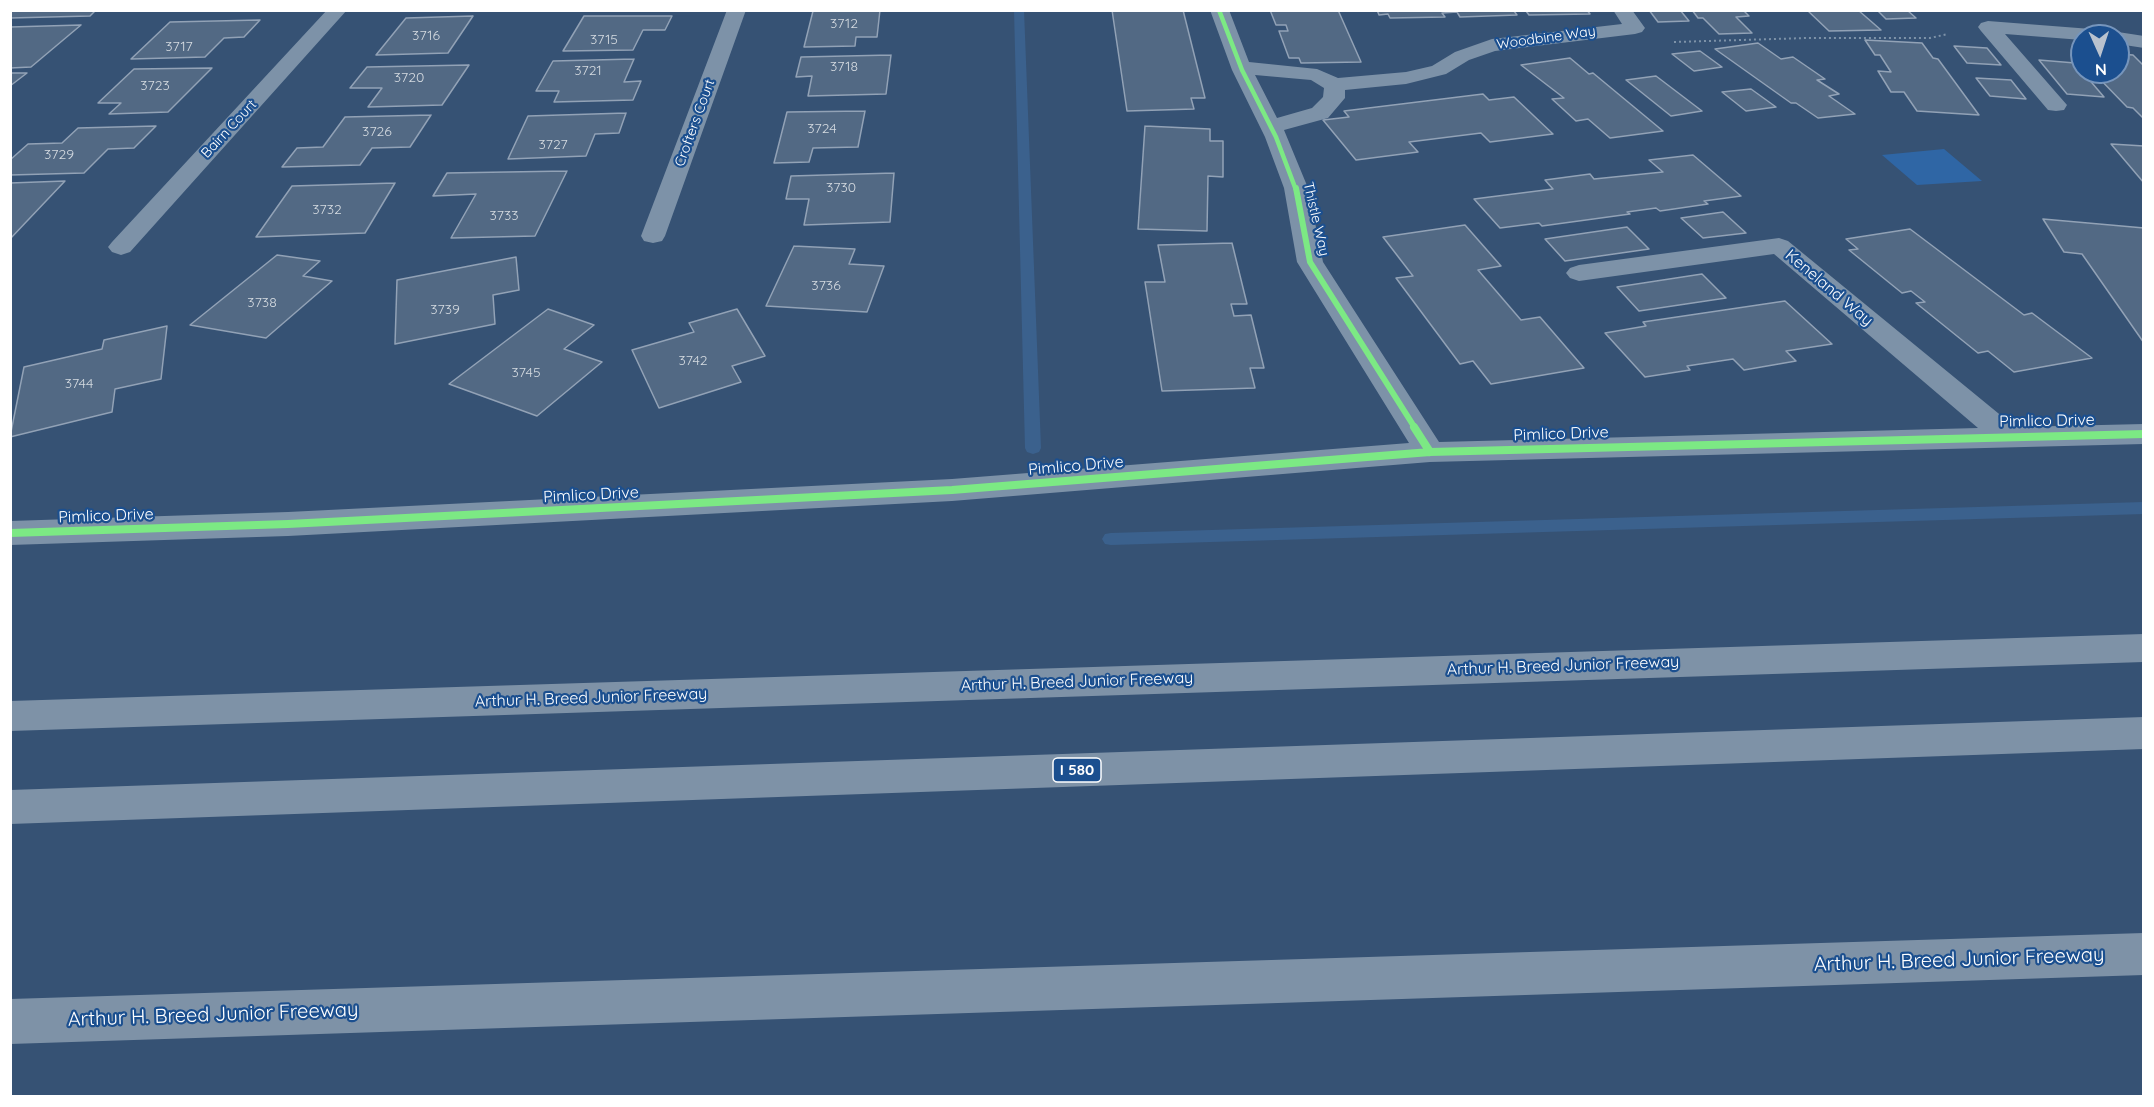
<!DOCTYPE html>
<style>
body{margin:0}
#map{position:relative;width:2154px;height:1107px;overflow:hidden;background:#365274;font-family:Quicksand,sans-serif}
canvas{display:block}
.frame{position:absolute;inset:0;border:12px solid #fff;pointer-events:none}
.north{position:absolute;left:2070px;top:24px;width:60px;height:60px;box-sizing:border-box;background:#1b4f8f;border:2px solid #7695bc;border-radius:50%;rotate:177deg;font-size:16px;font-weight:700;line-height:24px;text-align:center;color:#fff}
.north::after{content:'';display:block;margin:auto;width:21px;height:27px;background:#b9c2ce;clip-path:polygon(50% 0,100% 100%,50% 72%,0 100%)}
</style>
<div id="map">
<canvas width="2154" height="1107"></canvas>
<div class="frame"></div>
<div class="north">N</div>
</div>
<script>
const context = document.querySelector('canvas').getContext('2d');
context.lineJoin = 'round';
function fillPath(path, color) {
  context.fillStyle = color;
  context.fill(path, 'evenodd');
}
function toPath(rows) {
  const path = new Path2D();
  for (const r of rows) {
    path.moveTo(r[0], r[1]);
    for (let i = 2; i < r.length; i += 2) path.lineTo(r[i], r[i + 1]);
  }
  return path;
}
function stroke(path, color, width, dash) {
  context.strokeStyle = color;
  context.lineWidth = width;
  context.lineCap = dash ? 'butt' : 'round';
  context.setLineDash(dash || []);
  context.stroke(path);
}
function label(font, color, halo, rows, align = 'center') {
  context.font = font + ' Quicksand,sans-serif';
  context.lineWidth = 4.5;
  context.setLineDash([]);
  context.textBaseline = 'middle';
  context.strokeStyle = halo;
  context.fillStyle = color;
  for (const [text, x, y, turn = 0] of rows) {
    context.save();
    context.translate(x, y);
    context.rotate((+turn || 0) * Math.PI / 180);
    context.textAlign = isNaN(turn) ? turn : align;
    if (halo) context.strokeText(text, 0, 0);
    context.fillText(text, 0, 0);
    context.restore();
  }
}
const green = toPath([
 [1944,149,1982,181,1917,185,1882,155]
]);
const stream = toPath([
 [1014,10,1024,10,1041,448,1039,452,1033,454,1027,452,1025,448,1014,10],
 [2144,502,2144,514,1111,545,1105,544,1102,539,1105,534,1111,533,2144,502]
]);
const building = toPath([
 [10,10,96,10,90,16,10,18,10,10],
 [880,10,877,37,856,37,855,46,804,47,813,11,880,10],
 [1112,10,1183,10,1205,98,1191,98,1194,109,1127,111,1112,10],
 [1270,10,1338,10,1361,62,1301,63,1299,58,1289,58,1279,31,1288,31,1286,25,1276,25,1270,10],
 [1377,10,1587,10,1590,14,1529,15,1526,11,1514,11,1517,15,1460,17,1457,12,1442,13,1445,17,1390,18,1388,14,1379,15,1377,10],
 [1649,10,1680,10,1689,21,1658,22,1649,10],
 [1692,10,1743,10,1749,16,1736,17,1752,33,1719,34,1703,18,1698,18,1692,10],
 [1807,10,1858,10,1881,30,1829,31,1807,10],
 [1877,10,1907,10,1916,18,1886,19,1877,10],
 [473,16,448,53,376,55,406,18,473,16],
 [584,16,672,16,665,30,643,30,633,50,563,51,584,16],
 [260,20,244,37,224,38,205,57,131,59,170,22,260,20],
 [81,25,31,67,10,68,10,27,81,25],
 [1865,40,1922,43,1933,58,1938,59,1979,115,1917,111,1904,92,1891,92,1878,71,1891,72,1880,55,1875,55,1865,40],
 [1758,43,1781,59,1793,57,1825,79,1817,80,1839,94,1829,96,1855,114,1818,118,1796,103,1791,103,1715,49,1758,43],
 [1954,46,1987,48,2001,65,1967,63,1954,46],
 [1700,51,1722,67,1694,71,1672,54,1700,51],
 [2118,54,2133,55,2144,66,2144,119,2133,108,2127,107,2093,72,2118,72,2118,54],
 [891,55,886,94,808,96,812,76,796,77,801,57,891,55],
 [1570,58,1589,74,1593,73,1663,131,1610,138,1588,119,1576,121,1552,99,1564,98,1521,65,1570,58],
 [634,59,624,82,641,81,633,100,554,102,559,91,536,91,553,61,634,59],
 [2039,60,2075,63,2104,97,2067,94,2039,60],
 [469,65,442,105,368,107,382,88,350,88,367,67,469,65],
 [212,68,168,112,109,114,121,103,98,103,134,69,212,68],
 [10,73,27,73,10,86,10,73],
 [1656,76,1702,111,1671,116,1626,80,1656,76],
 [1976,78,2011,80,2026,99,1990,96,1976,78],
 [1751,89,1776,107,1746,111,1722,92,1751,89],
 [1483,94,1489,100,1514,97,1553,134,1490,142,1481,133,1409,142,1418,152,1356,160,1323,120,1349,117,1344,111,1483,94],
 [865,111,858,147,813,148,809,162,774,163,787,112,865,111],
 [626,113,619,133,595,134,586,156,508,159,528,116,626,113],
 [431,115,410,147,372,148,360,165,282,167,297,148,323,147,345,117,431,115],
 [156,126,134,148,108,149,84,173,10,175,10,160,28,144,62,143,78,128,156,126],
 [1145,126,1210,129,1210,141,1223,141,1223,177,1208,176,1207,231,1138,229,1145,126],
 [2111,144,2144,146,2144,183,2111,144],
 [1693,155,1741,196,1704,201,1708,204,1660,211,1656,208,1627,212,1630,214,1542,226,1539,223,1500,228,1474,199,1553,189,1545,180,1590,174,1594,179,1663,172,1649,160,1693,155],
 [567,171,535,236,451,238,476,194,433,196,447,173,567,171],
 [894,173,890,222,804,225,809,199,786,199,791,176,894,173],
 [65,181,10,239,10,183,65,181],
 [395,183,365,233,256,237,292,186,395,183],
 [1723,212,1746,233,1703,238,1681,218,1723,212],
 [2043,219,2144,228,2144,343,2082,254,2064,252,2043,219],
 [1465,225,1501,266,1478,270,1521,320,1540,317,1584,368,1491,384,1473,361,1460,364,1396,278,1413,276,1383,237,1465,225],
 [1627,227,1649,249,1565,261,1545,239,1627,227],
 [1910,229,2024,315,2032,313,2092,358,2014,372,1988,351,1978,353,1916,303,1925,302,1911,291,1902,293,1849,250,1858,249,1846,239,1910,229],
 [1232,243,1247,304,1231,304,1234,316,1251,315,1264,368,1250,368,1255,388,1162,391,1145,282,1165,282,1158,245,1232,243],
 [794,246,855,249,849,264,884,266,867,312,766,306,794,246],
 [277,255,320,261,303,276,332,281,266,338,190,325,277,255],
 [516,257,519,290,493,295,495,324,395,344,397,280,516,257],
 [1702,274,1726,298,1639,311,1617,287,1702,274],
 [1785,301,1832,344,1786,351,1796,361,1744,370,1733,359,1687,366,1690,370,1645,377,1605,333,1646,326,1643,322,1785,301],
 [548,309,594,325,564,349,602,362,537,416,449,384,548,309],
 [737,309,765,356,732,366,741,382,659,408,632,350,694,332,689,323,737,309],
 [167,326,161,379,115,389,112,412,10,437,24,367,102,349,104,340,167,326]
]);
const path = toPath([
 [1674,42,1808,38,1930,38,1948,34]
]);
const minor = toPath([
 [327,10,347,10,130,252,121,255,112,252,108,247,112,242,327,10],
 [727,10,746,10,665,236,662,241,653,243,644,241,641,236,727,10],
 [1210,10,1229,10,1249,62,1317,69,1338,78,1406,72,1432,66,1455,52,1492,39,1622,24,1613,10,1632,10,1645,28,1642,32,1635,34,1495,51,1469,60,1446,74,1406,84,1345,90,1345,98,1328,118,1284,130,1308,188,1323,262,1439,442,1978,428,1774,254,1579,281,1570,278,1566,273,1570,268,1579,265,1779,238,1788,241,2015,427,2144,424,2144,444,1430,462,952,501,288,536,10,545,10,521,288,512,952,479,1409,443,1297,262,1284,188,1265,137,1232,70,1210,10],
 [1255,75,1311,80,1324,88,1323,97,1312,108,1277,118,1255,75],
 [1988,21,2104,30,2112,34,2118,32,2144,36,2144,48,2118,44,2118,36,2082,36,2082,40,2005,34,2067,105,2064,110,2056,111,2048,110,1981,31,1978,27,1981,23,1988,21]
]);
const highway = toPath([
 [2144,634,2144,662,10,731,10,701,2144,634],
 [2144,717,2144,749,10,824,10,790,2144,717],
 [2144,933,2144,975,10,1044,10,999,2144,933]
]);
const cyclewayFar2 = toPath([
 [1219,10,1242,70,1276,137,1296,190]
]);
const cyclewayFar1 = toPath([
 [1296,188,1310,262,1415,428]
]);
const cycleway = toPath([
 [1414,427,1430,452],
 [10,533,288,524,952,490,1430,452,2144,434]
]);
const numberNames = [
 ["3712",844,24],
 ["3716",426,36],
 ["3715",604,40],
 ["3717",179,47],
 ["3718",844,67],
 ["3721",588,71],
 ["3720",409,78],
 ["3723",155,86],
 ["3724",822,129],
 ["3726",377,132],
 ["3727",553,145],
 ["3729",59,155],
 ["3730",841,188],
 ["3732",327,210],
 ["3733",504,216],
 ["3736",826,286],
 ["3738",262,303],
 ["3739",445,310],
 ["3742",693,361],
 ["3745",526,373],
 ["3744",79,384]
];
const farStreetnames = [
 ["Woodbine Way",1546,38,-8],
 ["Crofters Court",695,123,-70],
 ["Bairn Court",229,129,-47],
 ["Thistle Way",1316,219,77]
];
const shields = [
 [1077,770,48]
];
const shieldNames = [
 ["I 580",1077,770]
];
const streetNames = [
 ["Keneland Way",1829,288,40],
 ["Pimlico Drive",2047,421,-1],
 ["Pimlico Drive",1561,434,-2],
 ["Pimlico Drive",1076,466,-5],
 ["Pimlico Drive",591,495,-3],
 ["Pimlico Drive",106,516,-2],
 ["Arthur H. Breed Junior Freeway",1563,666,-2],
 ["Arthur H. Breed Junior Freeway",1077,682,-2],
 ["Arthur H. Breed Junior Freeway",591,698,-2]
];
const nearStreetnames = [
 ["Arthur H. Breed Junior Freeway",1959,960,-2],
 ["Arthur H. Breed Junior Freeway",213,1015,-2]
];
fillPath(green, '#2f66a5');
fillPath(stream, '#3b618d');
fillPath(building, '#526984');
stroke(building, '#92a2b6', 1.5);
stroke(path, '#7d92a8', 2, [2, 3]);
fillPath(minor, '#7d92a8');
fillPath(highway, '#7e92a7');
stroke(cyclewayFar2, '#7ce984', 4.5);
stroke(cyclewayFar1, '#7ce984', 6);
stroke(cycleway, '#7ce984', 8);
label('14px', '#d4dae0', null, numberNames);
label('14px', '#fff', '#1b4f8f', farStreetnames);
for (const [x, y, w] of shields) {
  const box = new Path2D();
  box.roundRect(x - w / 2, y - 12, w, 24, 4.5);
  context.fillStyle = '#1b4f8f';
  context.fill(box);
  stroke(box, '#fff', 1.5);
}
label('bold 15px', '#fff', null, shieldNames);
label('16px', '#fff', '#1b4f8f', streetNames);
label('20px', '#fff', '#1b4f8f', nearStreetnames);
</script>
